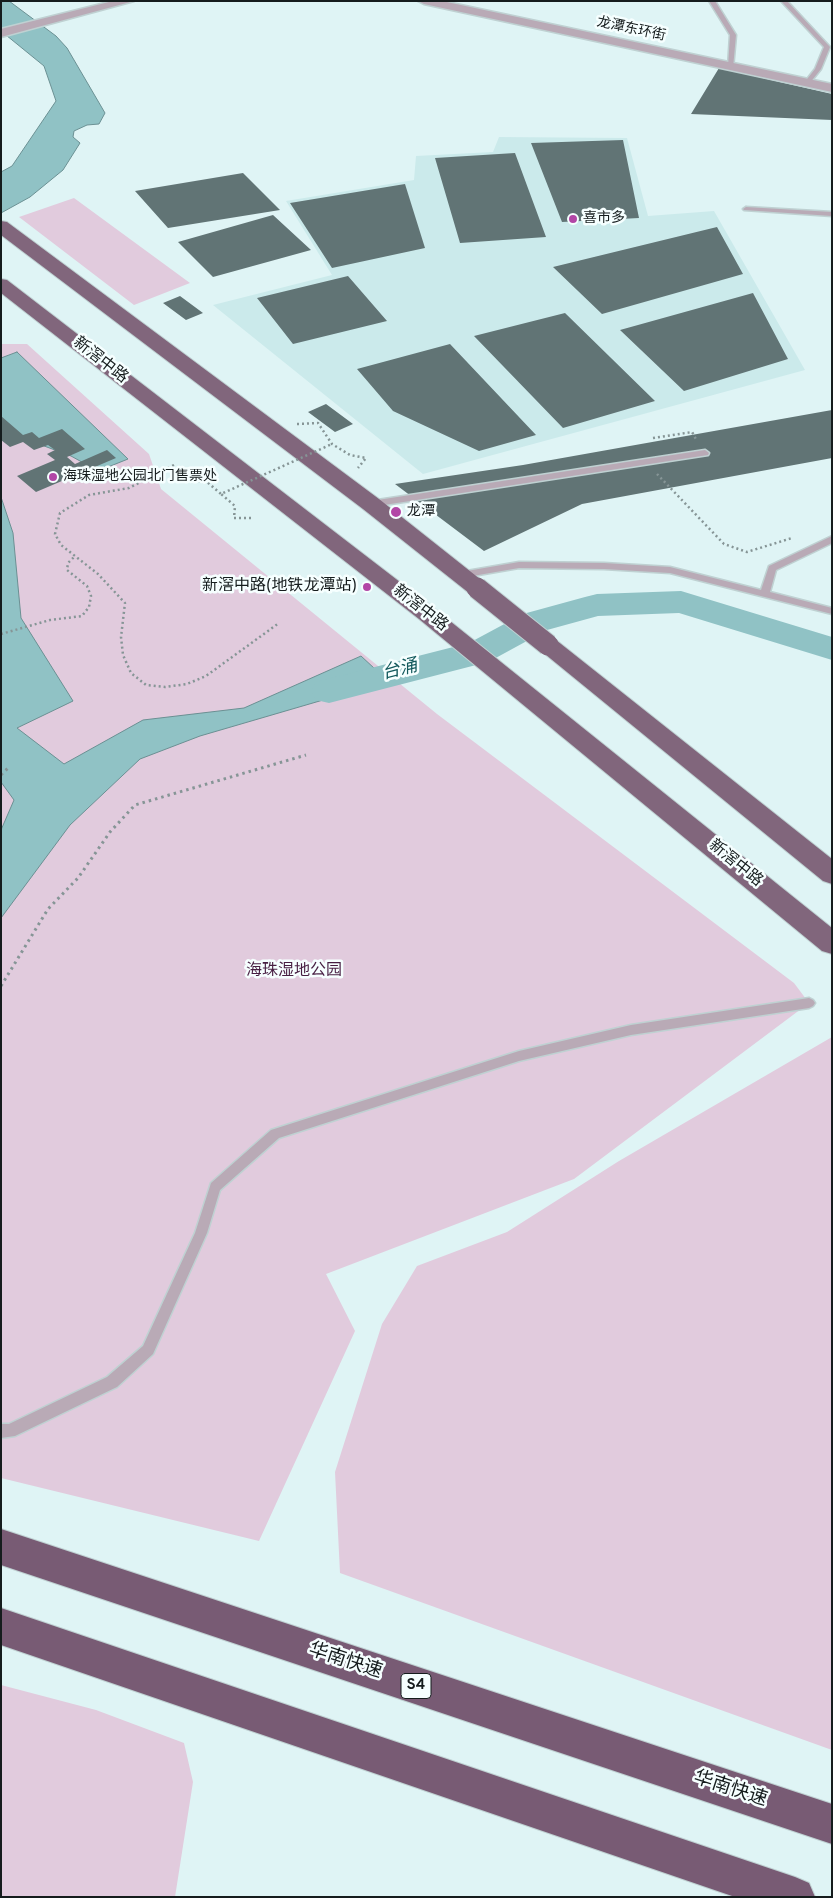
<!DOCTYPE html>
<meta charset="utf-8">
<style>
body{margin:0}
#map{position:relative;width:833px;height:1898px;overflow:hidden;background:#dff4f5;font-family:Overpass,sans-serif}
canvas{display:block}
.frame{position:absolute;inset:0;border:2px solid #151c1d;pointer-events:none}
</style>
<div id="map">
<canvas width="833" height="1898"></canvas>
<div class="frame"></div>
</div>
<script>
const context = document.querySelector('canvas').getContext('2d');
context.lineJoin = 'round';
function fillPath(path, color) {
  context.fillStyle = color;
  context.fill(path, 'evenodd');
}
function toPath(rows) {
  const path = new Path2D();
  for (const r of rows) {
    path.moveTo(r[0], r[1]);
    for (let i = 2; i < r.length; i += 2) path.lineTo(r[i], r[i + 1]);
  }
  return path;
}
function stroke(path, color, width, dash) {
  context.strokeStyle = color;
  context.lineWidth = width;
  context.lineCap = dash ? 'butt' : 'round';
  context.setLineDash(dash || []);
  context.stroke(path);
}
function label(font, color, halo, rows, align = 'center') {
  context.font = font + ' Overpass,"Noto Sans SC",sans-serif';
  context.lineWidth = 5;
  context.setLineDash([]);
  context.textBaseline = 'middle';
  context.strokeStyle = halo;
  context.fillStyle = color;
  for (const [text, x, y, turn = 0] of rows) {
    context.save();
    context.translate(x, y);
    context.rotate((+turn || 0) * Math.PI / 180);
    context.textAlign = isNaN(turn) ? turn : align;
    if (halo) context.strokeText(text, 0, 0);
    context.fillText(text, 0, 0);
    context.restore();
  }
}
const built = toPath([
 [499,137,627,138,648,216,714,211,805,370,423,474,213,305,332,275,286,201,414,180,416,156,493,152]
]);
const green = toPath([
 [74,198,190,283,134,305,19,217],
 [1,344,27,344,149,454,161,489,437,714,794,983,809,1003,574,1179,326,1274,355,1331,259,1541,1,1478],
 [832,1037,832,1750,340,1573,335,1472,382,1324,417,1266,507,1232,619,1161],
 [1,1685,96,1710,184,1743,193,1782,175,1897,1,1897]
]);
const water = toPath([
 [1,1,9,1,56,36,67,48,105,113,99,124,87,125,74,131,73,137,80,143,63,170,30,197,1,213,1,172,12,166,56,101,44,66,1,31,1,1],
 [17,352,128,459,98,471,71,456,20,437,1,422,1,358,17,352],
 [1,497,13,533,21,618,73,701,17,728,64,764,143,720,244,708,361,656,388,681,200,736,140,759,70,825,1,918,1,830,14,800,1,782,1,497]
]);
const river = toPath([
 [681,591,832,637,832,660,679,613,598,616,547,630,492,660,480,664,329,703,316,700,311,691,316,682,469,643,523,614,585,597,597,594,681,591]
]);
const building = toPath([
 [719,68,832,94,832,120,691,114],
 [623,140,639,218,562,222,531,143],
 [515,153,546,237,460,243,435,158],
 [243,173,280,210,168,228,135,191],
 [405,184,425,248,332,268,290,203],
 [273,215,311,250,213,277,178,242],
 [717,227,743,274,602,314,553,267],
 [348,276,387,321,293,344,257,298],
 [753,293,788,359,684,391,620,330],
 [180,296,203,313,186,320,163,303],
 [565,313,655,401,563,428,474,336],
 [450,344,536,435,479,451,393,411,357,369],
 [326,404,353,424,335,432,308,412],
 [832,410,832,458,582,504,484,551,395,484,523,465],
 [1,416,23,435,32,432,39,438,62,429,85,449,67,457,75,464,107,450,116,458,36,492,17,476,55,460,47,454,55,450,48,445,34,450,23,442,10,447,1,440]
]);
const pathFar1 = toPath([
 [653,438,692,432,697,441],
 [174,465,129,488,89,495,60,513,55,534,61,545,98,574,125,603,121,637,123,655,131,673,146,685,165,687,187,684,206,676,279,623],
 [195,468,185,481,206,481,221,494],
 [657,474,724,544,747,552,792,538],
 [1,634,50,620,82,616,89,607,91,596,87,586,67,570,68,563,75,556]
]);
const path = toPath([
 [1,775,8,768],
 [1,986,48,909,78,878,110,832,135,805,306,755]
]);
const service = toPath([
 [709,1,715,1,736,35,733,68,728,67,730,35,709,1],
 [781,1,787,1,830,47,821,69,809,84,804,83,815,69,824,47,781,1],
 [746,207,832,212,832,216,744,210,743,209,746,207],
 [705,450,709,453,708,455,371,507,367,504,371,501,705,450],
 [832,536,832,543,776,570,770,592,832,608,832,614,670,573,604,569,519,568,461,578,456,575,461,572,519,562,604,563,670,567,761,590,769,566,832,536],
 [809,998,813,1000,815,1003,813,1006,809,1008,631,1035,519,1061,279,1138,220,1190,207,1233,153,1354,117,1387,15,1436,1,1438,1,1424,9,1424,107,1377,143,1346,195,1233,211,1183,271,1130,519,1051,631,1025,809,998]
]);
const minor = toPath([
 [113,1,134,1,1,37,1,29,113,1],
 [418,1,442,1,832,84,832,92,424,4,418,1]
]);
const trunk = toPath([
 [1,221,7,222,379,499,485,583,488,588,485,593,477,595,469,593,363,509,1,235,1,221],
 [1,279,7,280,435,609,832,928,832,954,822,951,419,619,1,293,1,279],
 [548,637,556,640,832,859,832,884,823,881,540,650,536,645,540,640,548,637]
]);
const motorway = toPath([
 [1,1529,832,1804,832,1844,1,1565,1,1529],
 [1,1608,795,1877,809,1883,815,1897,735,1897,1,1645,1,1608]
]);
const pathBridge = toPath([
 [297,424,318,423,332,444,350,455,366,458,358,468],
 [251,518,234,518,235,506,221,494,332,444]
]);
const trunkBridge = toPath([
 [477,588,548,645]
]);
const markers = [
 [573,219,5,"#b246a6"],
 [53,477,5,"#b246a6"],
 [396,512,6,"#b246a6"],
 [367,587,5,"#b246a6"]
];
const farStreetnames = [
 ["龙潭东环街",631,30,12]
];
const farPoinames = [
 ["喜市多",583,219],
 ["海珠湿地公园北门售票处",63,477],
 ["龙潭",407,512]
];
const shields = [
 [416,1686,30]
];
const shieldNames = [
 ["S4",416,1686]
];
const streetNames = [
 ["新滘中路",100,361,38],
 ["新滘中路",420,609,38],
 ["新滘中路",735,864,39]
];
const poiNames = [
 ["新滘中路(地铁龙潭站)",357,587]
];
const parkNames = [
 ["海珠湿地公园",294,972]
];
const waterNames = [
 ["台涌",400,671,-14]
];
const nearStreetnames = [
 ["华南快速",345,1662,18],
 ["华南快速",730,1790,18]
];
fillPath(built, '#cbeaeb');
fillPath(green, '#e1cbdd');
fillPath(water, '#90c2c5');
stroke(water, '#6b9093', 1);
fillPath(river, '#90c2c5');
fillPath(building, '#617475');
stroke(service, '#bfd1d2', 3);
stroke(minor, '#bfd1d2', 3);
stroke(trunk, '#bfd1d2', 2);
stroke(motorway, '#bfd1d2', 2);
stroke(pathFar1, '#869596', 2.5, [2, 3]);
stroke(path, '#869596', 3, [2.5, 4]);
fillPath(service, '#b9aab6');
fillPath(minor, '#b9aab6');
fillPath(trunk, '#81667c');
fillPath(motorway, '#785b74');
stroke(trunkBridge, '#bfd1d2', 23, []);
stroke(pathBridge, '#869596', 2.5, [2, 3]);
stroke(trunkBridge, '#81667c', 21);
for (const [x, y, r, color] of markers) {
  const dot = new Path2D();
  dot.arc(x, y, r, 0, 2 * Math.PI);
  context.fillStyle = color;
  context.fill(dot);
  stroke(dot, '#f6ffff', 2);
}
label('14px', '#151c1d', '#f6ffff', farStreetnames);
label('14px', '#151c1d', '#f6ffff', farPoinames, 'left');
for (const [x, y, w] of shields) {
  const box = new Path2D();
  box.roundRect(x - w / 2, y - 12.5, w, 25, 4);
  context.fillStyle = '#f6ffff';
  context.fill(box);
  stroke(box, '#151c1d', 1);
}
label('bold 15px', '#151c1d', null, shieldNames);
label('16px', '#151c1d', '#f6ffff', streetNames);
label('16px', '#151c1d', '#f6ffff', poiNames, 'right');
label('16px', '#471e42', '#f6ffff', parkNames);
label('italic 18px', '#12595c', '#f6ffff', waterNames);
label('19px', '#151c1d', '#f6ffff', nearStreetnames);
</script>
